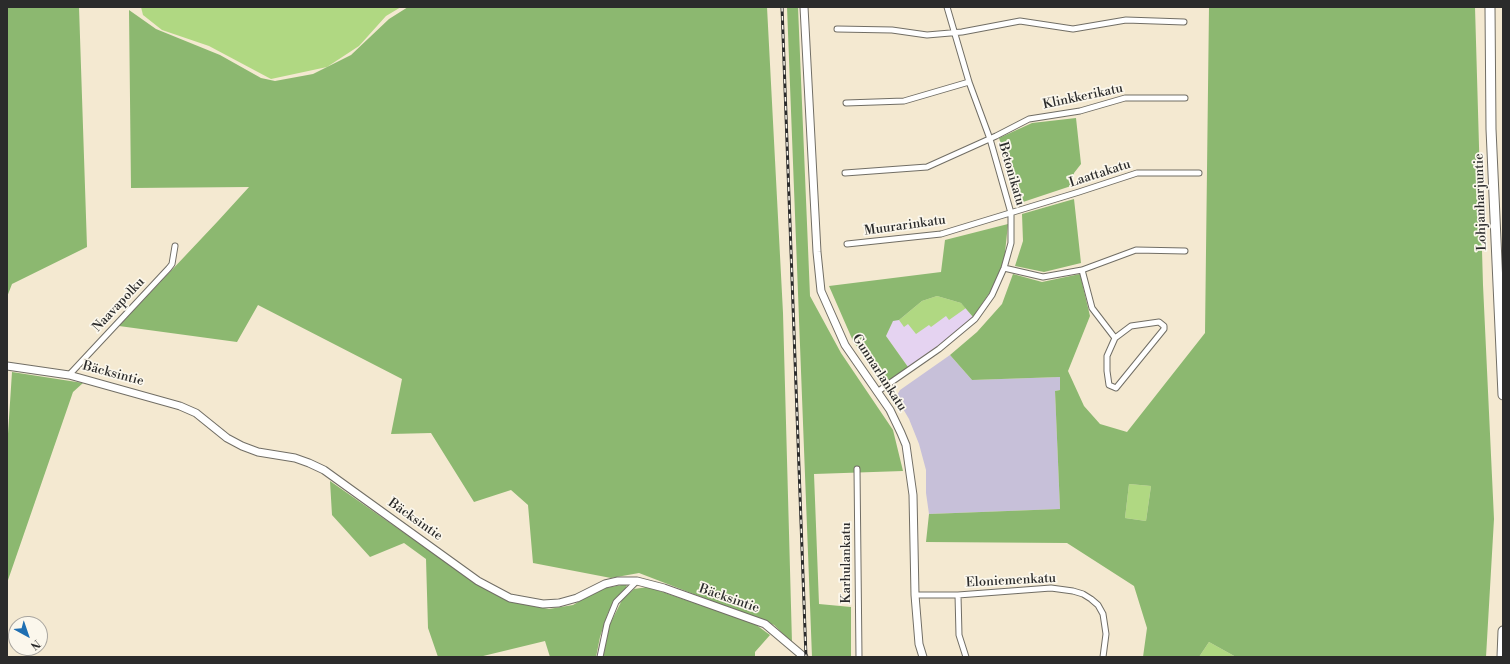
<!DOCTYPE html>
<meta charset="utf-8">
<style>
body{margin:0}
#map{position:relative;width:1510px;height:664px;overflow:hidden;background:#f4e9d1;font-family:"Libre Bodoni",serif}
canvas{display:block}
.frame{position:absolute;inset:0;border:8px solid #2b2b2b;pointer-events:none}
.north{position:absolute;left:8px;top:616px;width:40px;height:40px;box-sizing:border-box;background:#fbf7ec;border:1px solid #a8a59f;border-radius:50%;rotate:140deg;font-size:11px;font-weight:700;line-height:16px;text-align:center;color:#2b2b2b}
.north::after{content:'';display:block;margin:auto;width:14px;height:18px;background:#1f6fb2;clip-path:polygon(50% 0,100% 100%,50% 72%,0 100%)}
</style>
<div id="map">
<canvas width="1510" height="664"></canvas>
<div class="frame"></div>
<div class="north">N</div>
</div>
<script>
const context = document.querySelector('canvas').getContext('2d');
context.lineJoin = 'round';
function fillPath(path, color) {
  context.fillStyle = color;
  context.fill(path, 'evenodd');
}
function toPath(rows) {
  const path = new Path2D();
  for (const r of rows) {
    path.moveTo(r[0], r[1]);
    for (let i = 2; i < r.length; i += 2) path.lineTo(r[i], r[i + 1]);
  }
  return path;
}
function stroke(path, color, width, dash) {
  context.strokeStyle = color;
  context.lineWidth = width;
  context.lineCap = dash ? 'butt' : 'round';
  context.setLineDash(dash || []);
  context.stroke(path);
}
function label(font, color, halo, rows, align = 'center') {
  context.font = font + ' "Libre Bodoni",serif';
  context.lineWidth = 3.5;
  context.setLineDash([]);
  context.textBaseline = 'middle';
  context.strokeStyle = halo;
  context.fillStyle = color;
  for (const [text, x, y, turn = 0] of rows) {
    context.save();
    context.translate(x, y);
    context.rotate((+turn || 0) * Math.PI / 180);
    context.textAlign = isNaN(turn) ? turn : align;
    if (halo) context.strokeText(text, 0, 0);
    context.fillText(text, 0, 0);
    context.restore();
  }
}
const built = toPath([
 [961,303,973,317,956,333,908,367,886,336,893,320,899,320,906,314]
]);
const industrial = toPath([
 [950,355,972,380,1060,377,1060,390,1055,391,1060,509,929,514,926,493,926,470,919,444,909,419,896,397,900,390]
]);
const green = toPath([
 [141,7,401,7,386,16,359,46,327,67,271,79,209,46,162,30,143,15],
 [937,296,961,303,966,308,949,320,946,316,931,327,929,325,916,334,908,324,904,327,899,320,922,301],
 [1129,484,1151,486,1146,521,1125,518],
 [1209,642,1236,657,1199,657]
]);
const forest = toPath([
 [7,7,79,7,87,247,12,284,7,297],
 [408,7,767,7,783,313,792,643,774,625,639,573,611,578,533,563,528,505,511,490,474,502,431,433,391,434,402,379,258,305,237,342,119,326,218,221,249,187,131,188,129,10,156,29,220,55,261,78,275,81,313,74,351,55,389,19],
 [787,7,798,7,810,296,841,353,893,430,903,471,814,474,819,604,851,607,851,657,812,657],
 [1209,7,1475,7,1483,285,1494,519,1486,657,1236,657,1209,642,1199,657,1143,657,1147,628,1134,586,1067,543,926,542,929,514,1060,509,1055,391,1060,390,1060,377,972,380,950,355,977,332,1002,304,1013,274,1042,282,1080,274,1090,316,1068,371,1084,406,1100,424,1127,432,1205,333],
 [1129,484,1151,486,1146,521,1125,518],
 [1076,118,1081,164,1074,173,1071,186,1020,203,999,138,1032,123],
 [1074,199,1081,263,1044,272,1015,266,1023,241,1022,214],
 [1008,224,1004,262,992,289,973,317,961,303,937,296,922,301,899,320,893,321,886,336,908,367,885,384,853,341,829,286,941,272,945,240],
 [12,372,83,383,73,392,7,583,7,449],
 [330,481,430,551,511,601,549,609,573,605,600,589,627,584,626,588,617,597,608,613,600,637,596,657,550,657,545,641,479,657,438,657,428,628,426,559,404,543,370,557,332,515],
 [648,587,755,624,770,635,755,652,755,657,603,657,610,624,622,600,634,589]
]);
const street = toPath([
 [837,29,892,30,927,35,962,32,1020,21,1073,29,1126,20,1184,22],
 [846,103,904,101,969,82],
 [845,173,927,167,996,136,1029,119,1080,111,1125,98,1185,98],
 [847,244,941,234,1079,192,1137,173,1199,173],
 [1004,268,1043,277,1082,270,1136,250,1185,251],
 [1082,270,1092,308,1115,338,1131,326,1159,322,1164,326,1164,329,1116,388,1109,385,1107,371,1107,356,1115,338],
 [69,375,169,268,172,264,175,246],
 [877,392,939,349,975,319,992,295,1004,268,1011,243,1011,213,990,139,969,82,947,7],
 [857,469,859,657],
 [915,595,958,595,1051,588,1073,591,1083,594,1091,599,1098,605,1103,614,1106,634,1103,657],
 [958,595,959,635,966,657],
 [600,657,607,624,616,602,637,581]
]);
const secondary = toPath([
 [804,7,817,252,821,291,845,345,890,410,901,433,906,445,913,495,915,595,919,644,923,657],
 [7,366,69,375,180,406,196,413,227,438,242,446,258,452,295,458,309,463,324,470,478,581,510,598,543,604,559,603,577,598,605,584,618,581,637,581,664,588,765,624,804,657]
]);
const highway = toPath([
 [1490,7,1491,129,1503,395],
 [1502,657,1503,631]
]);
const rail = toPath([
 [782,7,806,657]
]);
const streetNames = [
 ["Klinkkerikatu",1083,97,-12],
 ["Betonikatu",1011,174,74],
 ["Laattakatu",1100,174,-18],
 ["Lohjanharjuntie",1481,202,-92],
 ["Muurarinkatu",905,226,-8],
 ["Naavapolku",119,305,-47],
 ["Gunnarlankatu",879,373,57],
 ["Bäcksintie",113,374,15],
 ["Bäcksintie",415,520,35],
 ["Karhulankatu",847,563,-90],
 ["Eloniemenkatu",1011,581,-3],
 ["Bäcksintie",729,599,19]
];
fillPath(built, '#e5d3f1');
fillPath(industrial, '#c7c0d9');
fillPath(green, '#b0d882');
fillPath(forest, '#8cb870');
stroke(street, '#716e65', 7);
stroke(secondary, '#716e65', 9);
stroke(highway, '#716e65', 11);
stroke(street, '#fff', 5);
stroke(secondary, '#fff', 7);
stroke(highway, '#fff', 9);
stroke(rail, '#2b2b2b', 3);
stroke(rail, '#fbf7ec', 1.5, [4.5]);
label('13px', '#2b2b2b', '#fbf7ec', streetNames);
</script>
